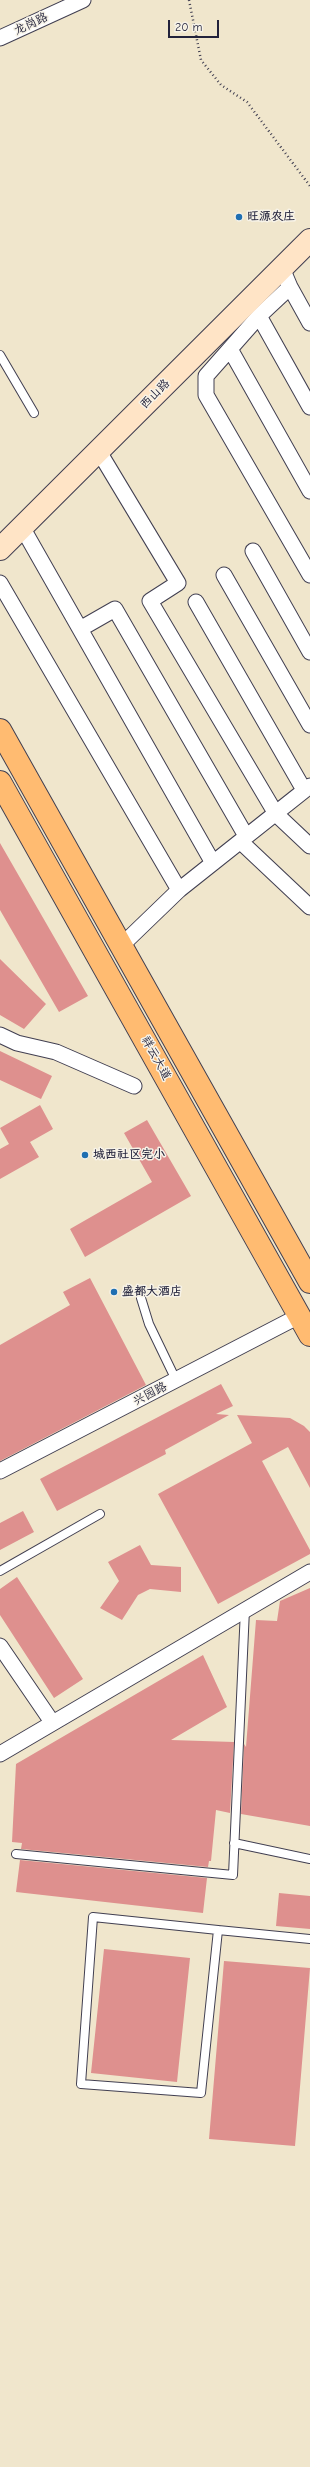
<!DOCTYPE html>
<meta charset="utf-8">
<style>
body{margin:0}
#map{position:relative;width:310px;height:2467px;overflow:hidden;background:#f0e6cc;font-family:"Comic Neue",sans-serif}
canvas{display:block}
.scale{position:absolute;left:168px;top:20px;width:51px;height:18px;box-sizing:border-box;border:2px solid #22223b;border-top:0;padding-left:5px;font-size:12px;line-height:14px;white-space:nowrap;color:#22223b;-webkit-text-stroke:3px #f7f3e8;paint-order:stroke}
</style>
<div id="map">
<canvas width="310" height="2467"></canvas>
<div class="scale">20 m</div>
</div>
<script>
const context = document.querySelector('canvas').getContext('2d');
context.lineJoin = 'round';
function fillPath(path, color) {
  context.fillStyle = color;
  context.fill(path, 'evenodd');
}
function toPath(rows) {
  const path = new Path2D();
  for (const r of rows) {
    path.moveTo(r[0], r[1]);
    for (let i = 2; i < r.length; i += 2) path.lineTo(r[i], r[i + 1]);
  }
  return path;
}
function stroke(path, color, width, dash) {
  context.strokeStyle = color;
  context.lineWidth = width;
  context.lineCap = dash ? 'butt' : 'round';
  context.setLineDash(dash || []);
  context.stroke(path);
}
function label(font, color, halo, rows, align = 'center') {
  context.font = font + ' "Comic Neue","LXGW WenKai TC",sans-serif';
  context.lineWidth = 3;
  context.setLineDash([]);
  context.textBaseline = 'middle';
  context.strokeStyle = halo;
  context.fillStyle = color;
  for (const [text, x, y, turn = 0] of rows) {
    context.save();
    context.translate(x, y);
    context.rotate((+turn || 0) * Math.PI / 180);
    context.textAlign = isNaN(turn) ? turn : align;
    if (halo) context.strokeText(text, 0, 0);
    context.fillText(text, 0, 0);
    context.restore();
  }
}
const building = toPath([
 [0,843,88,996,59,1012,0,910],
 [0,959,46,1004,24,1029,0,1015],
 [0,1051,52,1076,41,1099,0,1080],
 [40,1105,53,1129,30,1142,39,1157,0,1179,0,1149,9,1144,0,1128],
 [147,1120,191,1196,85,1257,70,1229,152,1182,124,1133],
 [90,1278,146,1385,0,1461,0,1345,70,1305,63,1292],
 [221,1384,233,1406,216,1414,229,1415,165,1450,166,1454,57,1511,40,1479],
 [237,1415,290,1418,304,1426,310,1432,310,1488,288,1447,262,1461,310,1550,310,1554,218,1604,158,1494,252,1443],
 [23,1511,34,1532,0,1550,0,1523],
 [140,1545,151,1565,181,1567,181,1592,150,1589,138,1595,122,1620,100,1608,119,1581,108,1562],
 [17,1577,83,1679,54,1698,0,1615,0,1589],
 [310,1588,310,1826,241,1814,244,1744,246,1747,256,1620,277,1621,280,1601],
 [203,1655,227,1707,171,1740,234,1742,230,1813,216,1810,211,1861,209,1861,208,1867,21,1849,22,1843,12,1842,16,1764],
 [20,1860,207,1878,203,1913,16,1892],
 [279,1893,310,1896,310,1929,276,1926],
 [104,1949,190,1958,177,2082,91,2073],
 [224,1961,310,1968,295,2146,209,2139]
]);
const path = toPath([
 [189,0,201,60,221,85,247,102,310,186]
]);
const lane = toPath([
 [0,355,34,413],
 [141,1298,149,1324,176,1380],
 [0,1571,100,1514],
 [234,1843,310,1859],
 [16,1854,233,1875,245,1609],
 [218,1930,201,2093,81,2084,93,1917,218,1930,310,1939]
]);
const street = toPath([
 [0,38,83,0],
 [282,268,290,287,259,316,206,376,206,395,310,575],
 [290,287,310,323],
 [259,316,310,407],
 [230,349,310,491],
 [98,450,178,583,150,601,276,814,310,846],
 [22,527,213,863],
 [253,551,310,652],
 [224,575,310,725],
 [0,583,179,890],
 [196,602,304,790],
 [80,629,115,609,246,836],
 [241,842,310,907],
 [122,945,179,890,310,786],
 [0,1035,17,1043,56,1052,134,1086],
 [0,1471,299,1316],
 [0,1646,52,1722],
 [0,1754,310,1572]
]);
const secondary = toPath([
 [0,549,310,240]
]);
const highway = toPath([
 [0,730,310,1282],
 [0,782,310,1335]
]);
const markers = [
 [239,217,4,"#1f6fb2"],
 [85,1155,4,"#1f6fb2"],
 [114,1292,4,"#1f6fb2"]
];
const streetNames = [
 ["龙岗路",31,24,-25],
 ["西山路",155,394,-45],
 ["祥云大道",156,1058,61],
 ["兴园路",150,1394,-27]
];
const poiNames = [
 ["旺源农庄",247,217],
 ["城西社区完小",93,1155],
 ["盛都大酒店",122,1292]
];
fillPath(building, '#de908e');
stroke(lane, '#413f51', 10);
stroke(street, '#413f51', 17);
stroke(secondary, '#413f51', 24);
stroke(highway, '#413f51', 24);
stroke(path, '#413f51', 2.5, [1, 3]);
stroke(lane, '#fff', 8);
stroke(street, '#fff', 15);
stroke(secondary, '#ffe4c6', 22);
stroke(highway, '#ffbb71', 22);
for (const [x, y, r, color] of markers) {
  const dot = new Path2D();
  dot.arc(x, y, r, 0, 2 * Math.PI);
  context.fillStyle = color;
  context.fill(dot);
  stroke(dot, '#f7f3e8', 1.5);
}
label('12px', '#22223b', '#f7f3e8', streetNames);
label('bold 12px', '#22223b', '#f7f3e8', poiNames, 'left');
</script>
